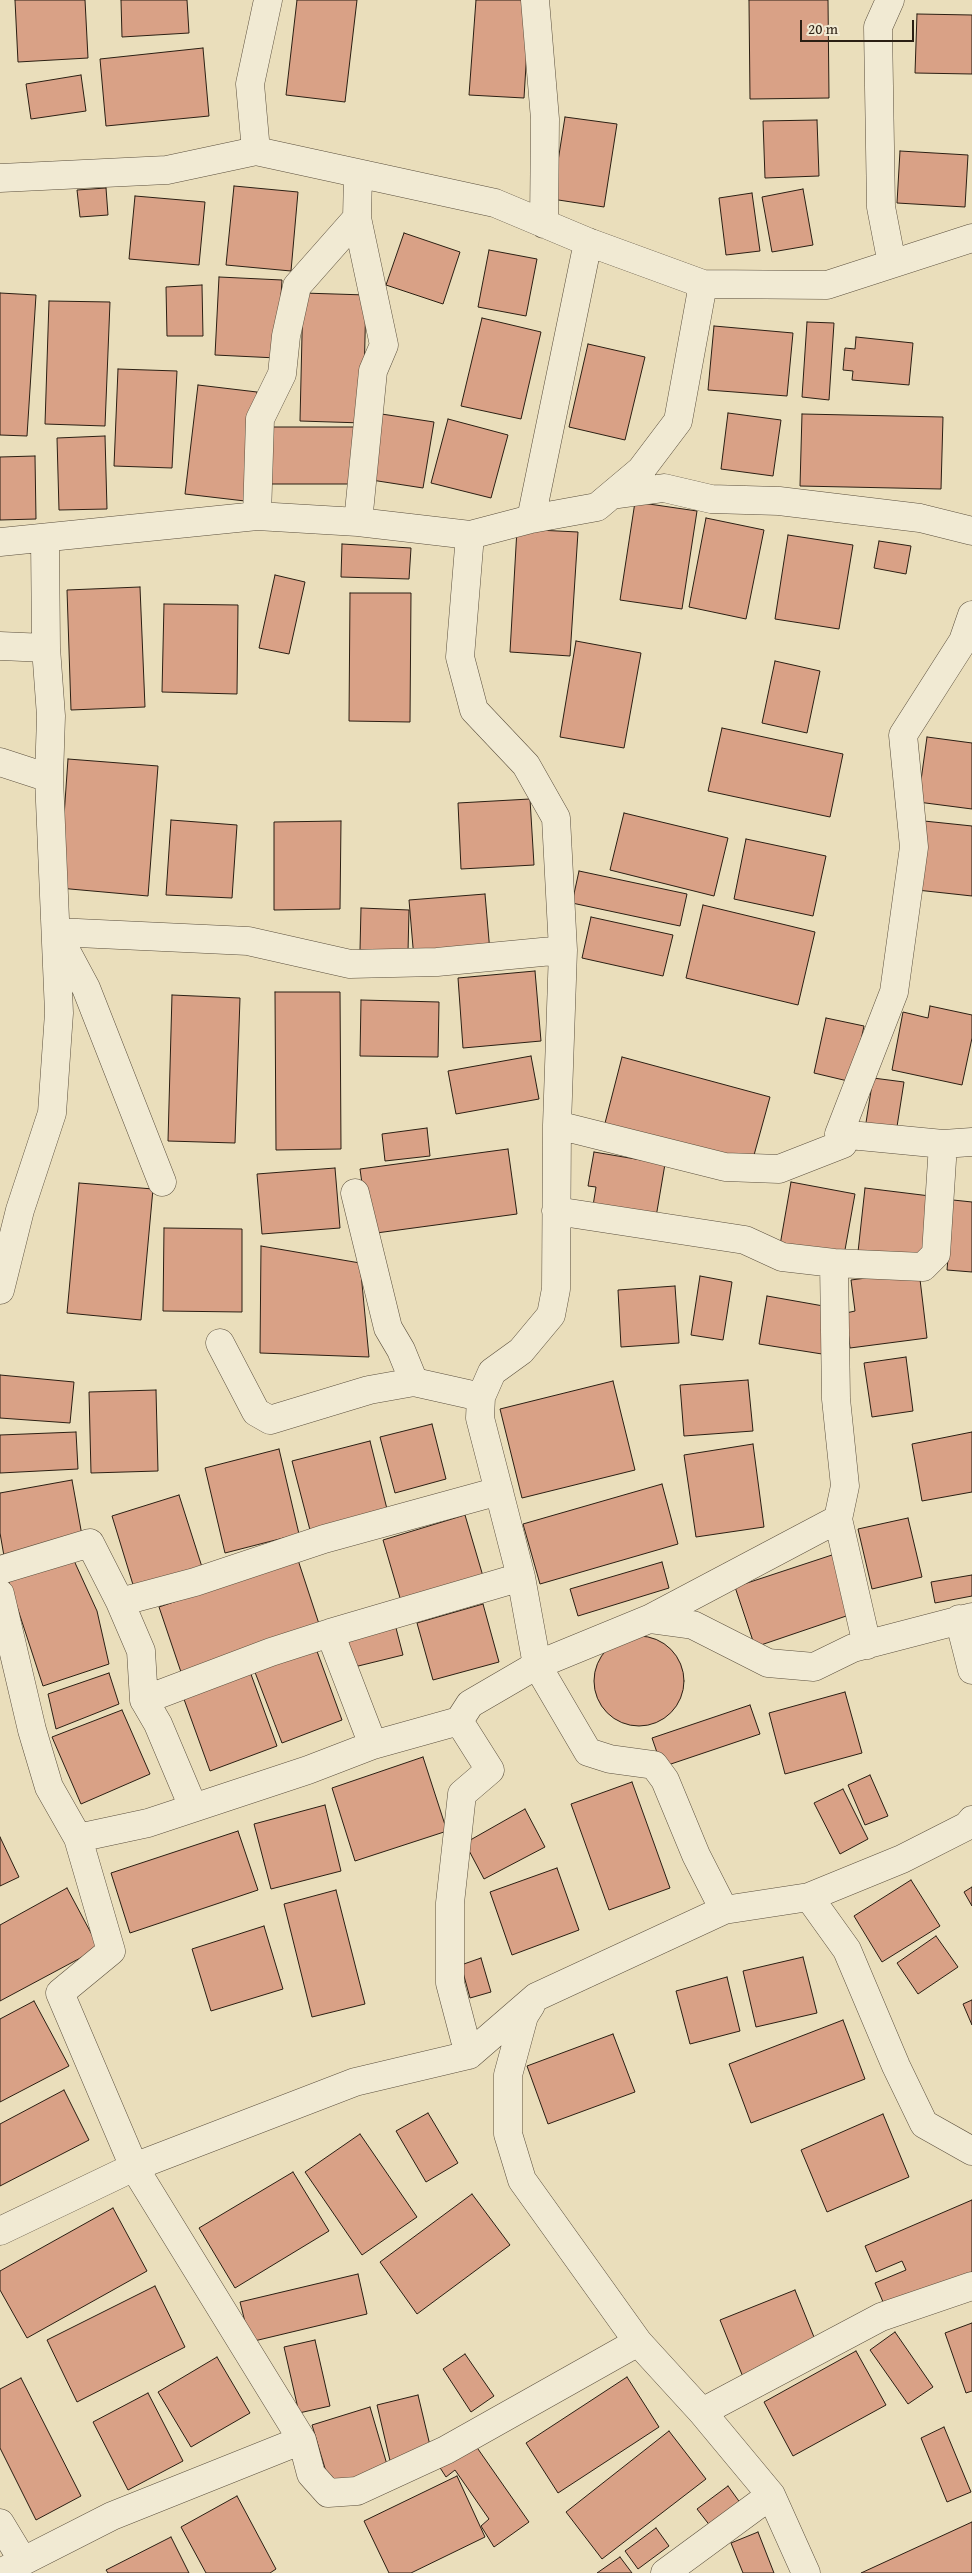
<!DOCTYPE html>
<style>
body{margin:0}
#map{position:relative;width:972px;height:2573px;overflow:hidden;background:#eadebb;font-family:"Gentium Book Plus",serif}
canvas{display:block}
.scale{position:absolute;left:800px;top:20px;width:114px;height:22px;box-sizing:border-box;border:2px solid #2b1f13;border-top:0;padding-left:6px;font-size:15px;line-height:18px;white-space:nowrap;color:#2b1f13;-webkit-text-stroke:4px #f1ead3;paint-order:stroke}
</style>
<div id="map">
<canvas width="972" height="2573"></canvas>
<div class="scale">20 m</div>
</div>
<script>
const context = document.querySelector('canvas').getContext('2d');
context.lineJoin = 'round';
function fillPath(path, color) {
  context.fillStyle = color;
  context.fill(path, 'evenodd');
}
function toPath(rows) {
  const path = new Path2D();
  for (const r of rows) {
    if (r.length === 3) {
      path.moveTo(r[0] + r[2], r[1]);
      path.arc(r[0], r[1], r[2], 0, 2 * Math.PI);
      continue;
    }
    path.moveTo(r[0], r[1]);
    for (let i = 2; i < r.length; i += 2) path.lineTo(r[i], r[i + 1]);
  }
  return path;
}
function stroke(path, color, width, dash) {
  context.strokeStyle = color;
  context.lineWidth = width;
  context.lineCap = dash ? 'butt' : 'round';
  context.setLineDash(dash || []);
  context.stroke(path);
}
const building = toPath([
 [15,0,85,0,88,58,18,62,15,0],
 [121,0,187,0,189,33,122,37,121,0],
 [297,0,357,0,345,102,286,95,297,0],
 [476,0,530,0,524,98,469,95,476,0],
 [749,0,828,0,829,98,750,99,749,0],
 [917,14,972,15,972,74,915,73,917,14],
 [203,48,209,116,106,126,100,59,203,48],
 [81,75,86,111,31,119,26,84,81,75],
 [565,117,617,124,604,207,552,199,565,117],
 [817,120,819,176,765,178,763,121,817,120],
 [900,151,968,155,965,207,897,203,900,151],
 [234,186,298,192,291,271,226,265,234,186],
 [106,188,108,215,80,217,77,190,106,188],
 [803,189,813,245,772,252,762,197,803,189],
 [752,193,760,251,726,255,719,198,752,193],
 [135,196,205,202,199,265,129,259,135,196],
 [404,233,460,252,443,304,386,285,404,233],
 [489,250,537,259,526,316,478,307,489,250],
 [219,277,282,280,277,358,215,355,219,277],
 [202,285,203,336,167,336,166,287,202,285],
 [0,293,36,295,27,436,0,435,0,293],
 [303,293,366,295,363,423,300,421,303,293],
 [49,301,110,302,105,426,45,424,49,301],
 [482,318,541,332,521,419,461,406,482,318],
 [807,322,834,323,829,400,802,397,807,322],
 [714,326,793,333,787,396,708,390,714,326],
 [856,337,913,343,909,385,852,380,853,371,843,370,845,348,855,349,856,337],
 [588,344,645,357,625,440,569,427,588,344],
 [118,369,177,371,172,468,114,466,118,369],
 [198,385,257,392,245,501,185,494,198,385],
 [375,413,434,422,423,488,365,479,375,413],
 [728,413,781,420,773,476,721,469,728,413],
 [802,414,943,417,941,489,800,486,802,414],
 [448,419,508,435,491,498,431,483,448,419],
 [266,427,354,427,354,484,266,484,266,427],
 [105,436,107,509,59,510,57,438,105,436],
 [35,456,36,519,0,520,0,457,35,456],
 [635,502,697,511,682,609,620,600,635,502],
 [706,518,764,530,746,619,689,607,706,518],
 [517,529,578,532,570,656,510,652,517,529],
 [788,535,853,545,839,629,775,619,788,535],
 [879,541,911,546,906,574,874,568,879,541],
 [342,544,411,548,409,579,341,577,342,544],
 [275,575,305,582,289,654,259,648,275,575],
 [140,587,145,707,71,710,67,590,140,587],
 [350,593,411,593,410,722,349,721,350,593],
 [164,604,238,605,237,694,162,692,164,604],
 [576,641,641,653,624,748,560,737,576,641],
 [775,661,820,671,807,733,762,723,775,661],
 [722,728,843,754,830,817,708,791,722,728],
 [927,737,972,743,972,809,918,802,927,737],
 [68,759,158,766,148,896,59,888,68,759],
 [530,799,534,865,461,869,458,803,530,799],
 [624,813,728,838,714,896,610,870,624,813],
 [171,820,237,825,232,898,166,895,171,820],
 [341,821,340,909,274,910,274,822,341,821],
 [924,821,972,826,972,896,917,890,924,821],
 [746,839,826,856,813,916,734,899,746,839],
 [579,871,687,894,680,926,572,903,579,871],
 [485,894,490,952,414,959,409,900,485,894],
 [703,905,815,932,798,1005,686,978,703,905],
 [361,908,409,910,408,952,360,950,361,908],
 [591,917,673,935,663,976,582,958,591,917],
 [535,971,541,1041,463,1048,458,978,535,971],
 [275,992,340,992,341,1149,276,1150,275,992],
 [172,995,240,998,235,1143,168,1141,172,995],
 [361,1000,439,1002,438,1057,360,1056,361,1000],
 [930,1006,972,1015,972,1038,962,1085,892,1070,903,1012,928,1018,930,1006],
 [826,1018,864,1026,852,1082,814,1073,826,1018],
 [531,1056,539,1099,456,1114,448,1071,531,1056],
 [622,1057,770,1097,751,1166,604,1127,622,1057],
 [873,1078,904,1082,896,1133,865,1129,873,1078],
 [427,1128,430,1156,385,1161,382,1134,427,1128],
 [508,1149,517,1214,369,1234,360,1169,508,1149],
 [594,1152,665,1164,655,1223,592,1212,596,1187,588,1186,594,1152],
 [335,1168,340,1228,262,1234,257,1174,335,1168],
 [791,1182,855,1194,843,1261,779,1251,791,1182],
 [79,1183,153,1189,141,1320,67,1313,79,1183],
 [865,1188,930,1196,922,1259,858,1252,865,1188],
 [953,1200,972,1202,972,1272,947,1270,953,1200],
 [164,1228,242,1229,242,1312,163,1311,164,1228],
 [261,1246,360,1263,369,1357,260,1353,261,1246],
 [919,1271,927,1338,850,1348,846,1313,855,1311,851,1280,919,1271],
 [700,1276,732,1282,723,1340,691,1335,700,1276],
 [675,1286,679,1343,621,1347,618,1290,675,1286],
 [767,1296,829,1307,822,1354,759,1344,767,1296],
 [906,1357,913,1411,872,1417,864,1363,906,1357],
 [0,1375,74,1382,70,1423,0,1418,0,1375],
 [748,1380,753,1431,684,1436,680,1385,748,1380],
 [613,1381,635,1470,522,1498,500,1409,613,1381],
 [156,1390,158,1471,91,1473,89,1392,156,1390],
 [432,1424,446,1479,395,1493,380,1437,432,1424],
 [76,1432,78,1469,0,1473,0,1435,76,1432],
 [972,1432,972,1492,922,1501,912,1444,972,1432],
 [370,1441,387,1509,310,1530,292,1461,370,1441],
 [753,1444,764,1527,696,1537,684,1455,753,1444],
 [279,1449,299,1534,225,1553,205,1468,279,1449],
 [72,1480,83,1541,4,1556,0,1533,0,1493,72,1480],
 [662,1484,678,1544,540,1584,523,1524,662,1484],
 [179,1495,202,1567,134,1588,112,1516,179,1495],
 [465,1515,485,1583,403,1608,383,1540,465,1515],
 [908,1518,922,1577,872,1589,858,1529,908,1518],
 [838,1553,858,1612,755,1647,735,1587,838,1553],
 [71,1554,97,1611,109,1664,43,1686,7,1576,71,1554],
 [298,1560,321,1630,183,1678,159,1607,298,1560],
 [662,1562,669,1588,578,1616,570,1589,662,1562],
 [972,1575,972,1596,935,1603,931,1582,972,1575],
 [483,1604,499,1662,433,1680,417,1623,483,1604],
 [396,1628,403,1655,346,1669,340,1642,396,1628],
 [639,1681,45],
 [314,1643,342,1720,282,1743,253,1667,314,1643],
 [248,1666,277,1746,210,1771,181,1691,248,1666],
 [109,1673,119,1704,56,1729,48,1694,109,1673],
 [845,1692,862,1753,785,1774,769,1713,845,1692],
 [750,1705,760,1734,662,1767,652,1738,750,1705],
 [122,1710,150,1774,81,1804,52,1737,122,1710],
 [423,1757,447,1831,355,1861,332,1788,423,1757],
 [870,1775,888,1816,865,1825,848,1785,870,1775],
 [632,1782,670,1888,609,1910,571,1804,632,1782],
 [843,1789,868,1839,840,1854,814,1803,843,1789],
 [325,1805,341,1871,271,1889,254,1824,325,1805],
 [525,1809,545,1847,484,1879,465,1843,525,1809],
 [238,1831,258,1890,130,1933,111,1873,238,1831],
 [0,1837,19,1877,0,1886,0,1837],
 [557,1868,579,1930,512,1955,490,1892,557,1868],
 [911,1880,940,1926,882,1962,854,1916,911,1880],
 [972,1887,972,1906,964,1892,972,1887],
 [67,1888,99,1948,0,2001,0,1925,67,1888],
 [336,1890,365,2004,312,2017,284,1904,336,1890],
 [264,1926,283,1989,211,2011,192,1949,264,1926],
 [936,1936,958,1967,918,1994,897,1963,936,1936],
 [803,1957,817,2013,756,2027,743,1971,803,1957],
 [481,1958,491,1992,470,1998,461,1965,481,1958],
 [727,1977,740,2031,690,2044,676,1991,727,1977],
 [972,2000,972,2025,963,2004,972,2000],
 [34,2001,69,2066,0,2102,0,2019,34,2001],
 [843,2020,865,2079,751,2123,729,2064,843,2020],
 [613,2034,635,2092,548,2124,527,2066,613,2034],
 [64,2090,89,2140,0,2186,0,2124,64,2090],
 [428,2113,458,2163,426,2182,396,2131,428,2113],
 [883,2114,909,2177,827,2212,801,2150,883,2114],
 [360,2134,417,2217,362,2255,305,2172,360,2134],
 [293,2172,329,2231,235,2288,199,2228,293,2172],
 [472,2194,510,2245,417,2314,380,2262,472,2194],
 [972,2200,972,2272,886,2309,875,2283,906,2270,902,2261,876,2272,865,2246,972,2200],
 [113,2208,147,2271,27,2338,0,2290,0,2271,113,2208],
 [358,2274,367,2314,250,2342,240,2302,358,2274],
 [155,2286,185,2347,77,2402,47,2340,155,2286],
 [795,2290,818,2347,743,2377,720,2320,795,2290],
 [972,2323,972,2391,966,2393,945,2333,972,2323],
 [895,2332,933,2387,908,2404,870,2350,895,2332],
 [315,2340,330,2406,299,2413,284,2347,315,2340],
 [856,2351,886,2405,793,2456,764,2402,856,2351],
 [465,2354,494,2396,471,2412,443,2369,465,2354],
 [217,2357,250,2413,191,2447,158,2392,217,2357],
 [627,2377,659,2427,558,2493,526,2443,627,2377],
 [21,2378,81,2496,36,2520,0,2448,0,2389,21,2378],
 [148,2393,183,2461,128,2490,93,2422,148,2393],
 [418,2395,432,2454,391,2465,377,2405,418,2395],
 [370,2407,388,2468,330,2485,312,2425,370,2407],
 [944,2427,971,2492,947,2502,921,2438,944,2427],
 [669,2431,706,2479,602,2559,566,2512,669,2431],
 [471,2439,529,2522,494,2547,481,2526,489,2519,455,2470,446,2477,437,2463,471,2439],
 [457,2476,485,2537,411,2573,389,2573,364,2521,457,2476],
 [728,2486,741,2504,711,2527,697,2509,728,2486],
 [237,2496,276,2569,270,2573,206,2573,181,2527,237,2496],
 [972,2522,972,2573,861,2573,972,2522],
 [656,2528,669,2546,638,2569,625,2551,656,2528],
 [758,2532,774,2573,743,2573,731,2543,758,2532],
 [171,2537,189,2573,108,2573,106,2570,171,2537],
 [620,2557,632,2573,597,2573,620,2557]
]);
const minor = toPath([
 [535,0,545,119,544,224],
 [890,0,878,27,881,207,892,264],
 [256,151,250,84,268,0],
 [0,178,167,170,256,151,495,203,588,242,703,284,827,285,972,238],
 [357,218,384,345,373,371,358,522],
 [612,495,664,488,711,499,779,501,920,518,972,531],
 [257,516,260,419,282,374,286,336,297,286,357,218,358,175],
 [531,519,588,242],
 [470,535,460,657,474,710,526,765,556,818,563,950,557,1125,556,1289,551,1315,521,1351,492,1372,481,1397,480,1418,521,1577,537,1665,588,1752,610,1759,654,1765,665,1780,696,1855,724,1910],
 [0,542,257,516,358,522,470,535,531,519,597,507,641,470,678,421,703,284],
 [0,646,46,648],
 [0,762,49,778],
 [557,1125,725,1167,779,1169,843,1144,839,1134,943,1144,972,1142],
 [839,1134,894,992,914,847,903,735,963,641,972,615],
 [162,1182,86,988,56,932,248,941,350,964,437,962,563,950],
 [355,1193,388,1328,401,1350,414,1382],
 [556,1211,745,1240,782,1257,834,1263,923,1267,936,1254,943,1144],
 [834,1263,836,1399,845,1486,838,1519,867,1645],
 [0,1290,20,1210,52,1113,59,1013,49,778,51,716,46,648,45,539],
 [220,1343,256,1412,270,1420,369,1390,414,1382,481,1397],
 [0,1570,90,1543,120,1602,141,1651,144,1700,158,1724,193,1807],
 [0,1594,32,1730,49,1787,78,1838,111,1951,60,1993,134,2167,302,2440,311,2474,328,2493,357,2491,446,2450,638,2342],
 [120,1602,195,1582,324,1539,499,1491],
 [649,1619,838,1519],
 [959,1619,972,1670],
 [330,1633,373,1745],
 [144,1700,271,1652,330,1633,521,1577],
 [459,1721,490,1770,462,1794,450,1903,450,1983,469,2055],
 [78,1838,148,1823,308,1770,373,1745,459,1721,470,1704,537,1665,649,1619,693,1625,768,1663,814,1667,853,1648,972,1617],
 [809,1897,847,1950,896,2066,924,2124,972,2151],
 [531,2005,524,2016,508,2075,508,2134,522,2180,638,2342,702,2412,771,2495,806,2573],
 [0,2231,134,2167,355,2082,469,2055,536,1997,724,1910,809,1897,902,1859,967,1826,972,1820],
 [702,2412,881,2317,972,2286],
 [0,2523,23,2561],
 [0,2573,112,2516,302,2440],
 [665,2573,771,2495]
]);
fillPath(building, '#d9a186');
stroke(building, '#2b1f13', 1);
stroke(minor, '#5b4f3d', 29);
stroke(minor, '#f1ead3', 28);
</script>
